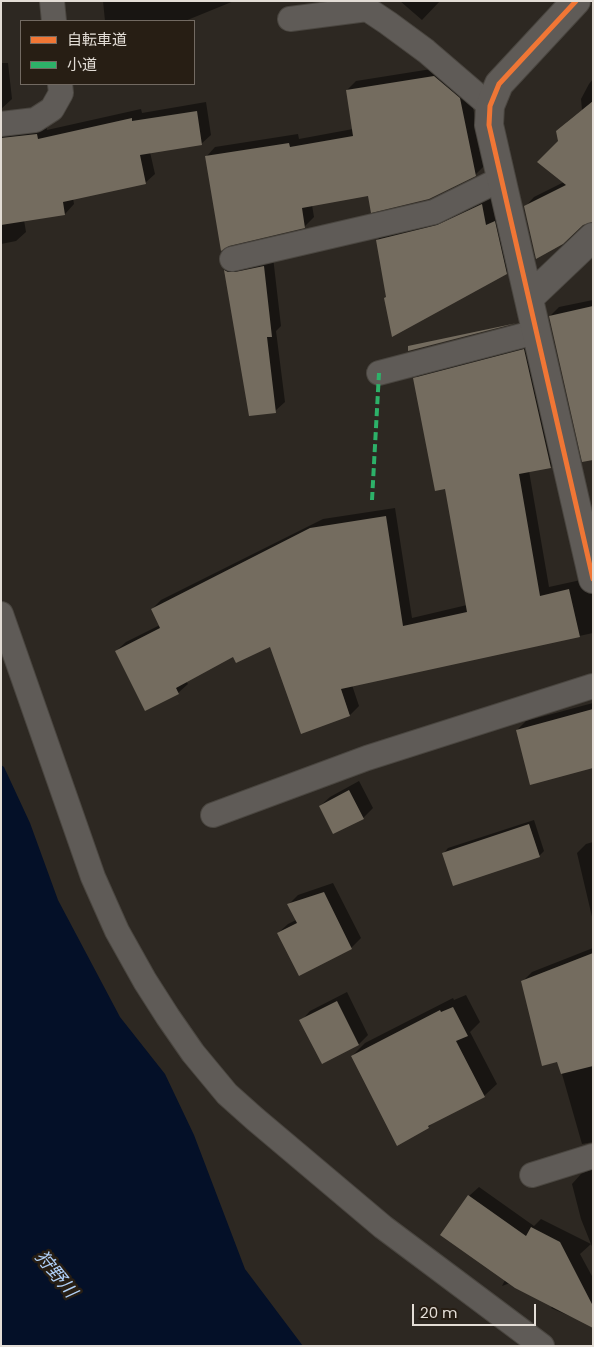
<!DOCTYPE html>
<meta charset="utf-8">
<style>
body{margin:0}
#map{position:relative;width:594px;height:1347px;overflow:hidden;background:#2d2822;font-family:Poppins,"Noto Sans JP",sans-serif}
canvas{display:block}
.frame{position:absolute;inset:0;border:2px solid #e3ddd6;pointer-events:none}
.legend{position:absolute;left:20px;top:20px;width:175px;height:65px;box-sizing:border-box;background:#271e14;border:1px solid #726a62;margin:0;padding:6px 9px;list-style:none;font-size:15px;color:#e3ddd6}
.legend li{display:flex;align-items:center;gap:10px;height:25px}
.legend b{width:25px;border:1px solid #726a62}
.scale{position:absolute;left:412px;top:1304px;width:124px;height:22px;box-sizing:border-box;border:2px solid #e3ddd6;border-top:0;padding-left:6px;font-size:15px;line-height:18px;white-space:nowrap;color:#e3ddd6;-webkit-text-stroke:4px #271e14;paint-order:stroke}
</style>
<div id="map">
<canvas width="594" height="1347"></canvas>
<div class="frame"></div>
<ul class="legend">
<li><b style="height:6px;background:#f07635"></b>自転車道</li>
<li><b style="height:6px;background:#2db169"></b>小道</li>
</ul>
<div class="scale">20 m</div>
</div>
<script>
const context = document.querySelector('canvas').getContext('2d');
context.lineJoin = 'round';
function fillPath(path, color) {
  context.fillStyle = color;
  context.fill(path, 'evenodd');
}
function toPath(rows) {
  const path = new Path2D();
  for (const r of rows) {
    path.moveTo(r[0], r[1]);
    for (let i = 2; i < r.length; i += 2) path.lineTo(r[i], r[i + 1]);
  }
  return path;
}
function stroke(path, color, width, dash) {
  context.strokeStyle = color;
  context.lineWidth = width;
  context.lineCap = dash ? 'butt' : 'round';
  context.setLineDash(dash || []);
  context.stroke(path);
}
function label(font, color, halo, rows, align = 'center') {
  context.font = font + ' Poppins,"Noto Sans JP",sans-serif';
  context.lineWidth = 5;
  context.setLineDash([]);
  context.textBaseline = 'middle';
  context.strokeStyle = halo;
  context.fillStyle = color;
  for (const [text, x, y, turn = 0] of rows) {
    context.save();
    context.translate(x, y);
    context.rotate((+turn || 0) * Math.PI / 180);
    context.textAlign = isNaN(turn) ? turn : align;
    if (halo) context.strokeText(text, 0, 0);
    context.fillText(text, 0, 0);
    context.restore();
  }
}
const water = toPath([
 [1,765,4,767,30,823,58,900,120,1017,165,1074,194,1135,245,1269,303,1346,1,1346]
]);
const shadow = toPath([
 [103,1,234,1,185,21,105,21],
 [400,1,440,1,422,20],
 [1,38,2,63,8,63,12,99,1,109],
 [444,67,469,89,485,165,475,175,312,205,314,217,304,227,206,157,215,147,298,134,299,139,353,129,347,90,356,81],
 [593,79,593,221,525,207,534,197,564,182,560,141,567,122,582,110,581,99,589,84],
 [206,102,211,135,201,144,150,152,155,174,145,183,73,198,74,204,65,214,24,220,26,232,16,241,1,244,1,125,46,125,47,130,141,109,142,113],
 [491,196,495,217,504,213,516,264,506,273,387,296,377,240,386,231],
 [273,257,281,326,276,331,285,402,275,411,250,415,225,270,235,261],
 [593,300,593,459,550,316,559,307],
 [533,341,560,457,551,467,529,471,549,587,590,578,593,581,593,633,352,685,359,706,350,715,271,645,234,656,186,681,188,684,178,693,116,651,126,642,160,625,152,609,161,600,323,519,395,508,412,618,467,605,446,488,415,379,424,369],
 [593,703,593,767,517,730,526,721],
 [359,781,373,808,363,818,320,806,330,797],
 [534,820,544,851,539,856,444,853,448,848],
 [593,842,593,921,577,853,586,844],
 [333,883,361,938,351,948,278,933,288,924,296,920,289,904,298,895],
 [593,948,593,1142,582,1144,558,1060,522,982,532,972],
 [347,992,368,1035,359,1044,322,1063,301,1021,310,1011],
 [466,995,480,1022,470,1032,497,1084,484,1096,433,1123,428,1127,352,1056,365,1043,453,998,454,1000],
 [593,1169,593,1249,591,1244,580,1254,593,1278,593,1326,551,1308,553,1306,510,1283,502,1286,505,1280,469,1196,479,1187,534,1226,541,1219,591,1244,581,1219,572,1184,581,1174]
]);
const building = toPath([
 [434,76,460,98,476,176,429,199,371,213,368,196,302,208,305,228,229,246,221,251,205,156,289,143,290,147,353,136,346,90],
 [593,101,593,222,583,225,563,244,536,259,524,206,566,185,537,162,558,141,556,131],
 [197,111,202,145,140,155,146,184,63,202,65,215,1,225,1,138,37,134,38,139,132,118,132,121],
 [482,204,486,225,495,221,507,274,392,337,384,298,386,297,376,240,437,225],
 [264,266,272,337,267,337,276,413,249,416,224,270,228,272,235,272],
 [593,306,593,460,582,462,549,316],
 [517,323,408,351,408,346],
 [524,349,551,468,519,474,540,596,569,589,580,637,341,689,350,716,301,734,270,647,236,663,233,657,176,688,179,694,145,711,115,651,160,628,151,609,310,528,386,516,403,626,467,612,445,489,435,491,413,378],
 [593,709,593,768,530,785,516,730],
 [349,790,364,819,333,834,319,806],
 [529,824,540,857,453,886,442,853],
 [324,892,352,949,299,976,277,933,297,923,287,904],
 [593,953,593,1066,561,1074,557,1062,542,1066,521,981],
 [337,1001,359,1045,322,1064,299,1020],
 [453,1007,468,1036,456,1041,485,1097,428,1126,429,1128,397,1146,351,1056,440,1010,441,1012],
 [468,1195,526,1236,531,1227,560,1242,593,1306,593,1328,515,1288,440,1235]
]);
const service = toPath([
 [52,1,54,21],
 [290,19,367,9,388,23,426,51,490,106],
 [1,124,35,120,52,109,61,93,60,84],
 [232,259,434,212,501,179],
 [379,373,536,332],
 [1,614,93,877,117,931,145,981,168,1017,193,1053,227,1094,255,1119,383,1227,542,1346],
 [213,815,367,758,593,686],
 [532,1175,593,1156]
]);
const minor = toPath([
 [576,1,499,84,490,106,489,125,593,579],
 [529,298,593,237]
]);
const quiet = toPath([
 [372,500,379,373]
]);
const cycleway = toPath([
 [576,1,499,84,490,106,489,125,593,579]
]);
const waterNames = [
 ["狩野川",55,1275,51]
];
fillPath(water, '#041028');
fillPath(shadow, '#0007');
fillPath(building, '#746c5f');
stroke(service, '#4a4640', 26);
stroke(minor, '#4a4640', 30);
stroke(service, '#5f5b57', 24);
stroke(minor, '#5f5b57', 28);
stroke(quiet, '#2db169', 4, [8, 4]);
stroke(cycleway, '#f07635', 5);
label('italic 18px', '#b0d0f8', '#271e14', waterNames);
</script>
